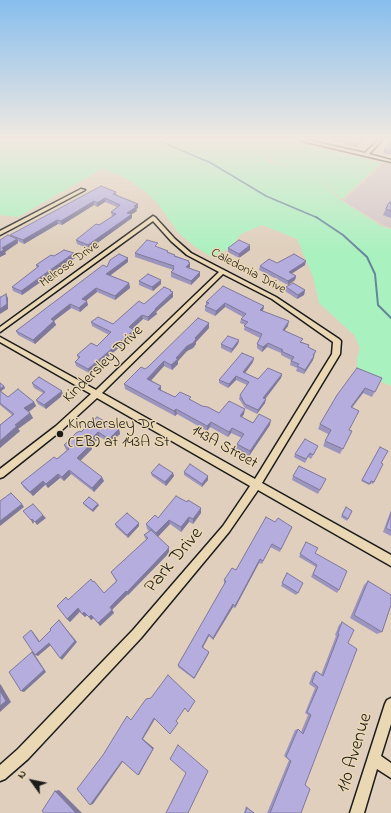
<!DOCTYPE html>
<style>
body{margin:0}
#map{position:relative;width:391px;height:813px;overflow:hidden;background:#dfcfbc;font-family:"Indie Flower",sans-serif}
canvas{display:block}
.north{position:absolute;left:12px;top:761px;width:40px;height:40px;-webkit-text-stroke:3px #ead7b4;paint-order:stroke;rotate:303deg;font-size:11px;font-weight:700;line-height:16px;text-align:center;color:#1c1c1c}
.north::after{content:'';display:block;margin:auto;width:14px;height:18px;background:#1c1c1c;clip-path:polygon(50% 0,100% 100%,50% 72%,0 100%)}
</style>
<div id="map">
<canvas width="391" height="813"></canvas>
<div class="north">N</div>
</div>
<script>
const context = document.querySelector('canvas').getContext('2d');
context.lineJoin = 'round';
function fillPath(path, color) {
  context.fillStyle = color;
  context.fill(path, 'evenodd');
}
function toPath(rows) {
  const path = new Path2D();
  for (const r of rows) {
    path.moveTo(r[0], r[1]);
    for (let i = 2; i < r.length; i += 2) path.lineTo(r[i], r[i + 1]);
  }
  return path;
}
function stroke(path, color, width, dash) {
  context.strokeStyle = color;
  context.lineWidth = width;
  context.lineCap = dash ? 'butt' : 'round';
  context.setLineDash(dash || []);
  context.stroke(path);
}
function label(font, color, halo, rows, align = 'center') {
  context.font = font + ' "Indie Flower",sans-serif';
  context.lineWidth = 3;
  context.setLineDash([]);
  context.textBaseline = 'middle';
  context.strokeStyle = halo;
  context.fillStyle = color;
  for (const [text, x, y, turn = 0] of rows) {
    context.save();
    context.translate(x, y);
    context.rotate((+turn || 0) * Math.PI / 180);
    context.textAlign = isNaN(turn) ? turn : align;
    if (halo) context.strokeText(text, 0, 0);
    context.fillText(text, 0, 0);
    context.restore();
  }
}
const built = toPath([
 [384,163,391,164,391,228,385,226,344,201]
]);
const green = toPath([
 [0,139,229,139,238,144,258,149,269,162,295,168,272,161,258,149,238,143,231,139,297,139,296,142,381,163,342,199,311,172,341,200,381,226,391,229,391,386,357,371,357,358,360,349,355,336,319,303,313,277,297,239,262,225,241,234,231,247,213,258,193,245,178,232,158,204,145,191,122,176,102,169,18,217,0,215]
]);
const streamFar1 = toPath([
 [155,139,211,163,266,196,318,218]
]);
const stream = toPath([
 [316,217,343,235,367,257,375,274,378,305,391,318]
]);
const minor = toPath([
 [302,139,365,153,379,139,383,139,369,154,391,160,391,162,302,141,302,139],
 [81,189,85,190,0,235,0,231,81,189],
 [153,216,155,217,175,239,191,253,276,297,339,339,341,341,340,354,262,483,391,555,391,566,258,490,229,532,141,638,28,759,5,779,0,781,0,765,18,749,133,630,223,526,250,486,97,398,62,430,3,477,0,478,0,469,56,426,91,394,0,342,0,337,96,390,219,272,187,255,171,241,153,221,0,332,0,327,153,216],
 [223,274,272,299,333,342,332,354,255,479,102,393,223,274],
 [391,698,391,724,381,756,391,763,391,778,377,769,364,813,350,813,385,704,387,700,391,698]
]);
const wall = toPath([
 [323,139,365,139,357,147],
 [391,142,391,155,383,153,384,150],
 [116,192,117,195,138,204,138,208,136,209,137,211,132,214,132,218,89,249,77,244,76,240,99,225,112,217,111,212,117,207,105,202,97,207,94,205,62,225,58,224,24,244,18,241,18,243,5,252,6,254,0,257,0,240,11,236,10,235],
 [391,201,391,218,383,215,388,204],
 [250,245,250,250,239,258,228,252,228,248],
 [158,247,176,256,189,261,190,267,189,268,200,272,200,276,191,285,171,277,171,272,173,270,135,257,135,253],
 [74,253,75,258,22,295,13,291,12,287,37,268,36,265,54,256],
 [128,262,110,275,129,283,130,288,115,300,97,292,86,301,88,305,80,312,71,308,54,321,56,325,35,344,18,335,16,331,107,267],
 [277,263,305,265,291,274,296,276,295,280,288,285,259,270,260,266],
 [139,281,161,284,153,291,139,285],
 [286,287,305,290,304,295,297,299,285,291],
 [171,291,173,297,156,312,157,314,148,321,143,319,132,329,134,330,135,334,89,373,76,366,75,362,78,359,77,355,97,346,109,335,92,326,91,322,113,324,144,304],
 [206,302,264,306,263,311,288,326,284,330,302,342,309,345,309,348,316,351,313,360,304,374,296,371,297,368,290,365,291,360,281,355,281,353,267,347,262,352,257,348,257,344,260,338,244,330,245,325,240,323,241,319,243,317,225,307,215,316,205,311,205,306,206,305],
 [209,323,209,328,196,342,196,344,193,348,187,351,178,361,178,364,172,370,164,366,151,380,161,386,161,390,175,397,191,400,202,406,219,413,244,414,242,417,253,423,270,425,249,456,236,449,237,444,242,438,231,433,228,437,210,427,207,431,177,414,175,416,125,389,124,384,145,369],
 [239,340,238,344,231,353,221,348,221,344],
 [253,362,245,373,258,379,282,374,281,378,265,398,266,399,265,403,257,414,245,408,239,399,240,395,247,385,236,380,228,388,219,383,219,380],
 [382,378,372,397,363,393,352,408,349,430,352,431,340,454,323,446,328,434,318,429,320,424,337,395],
 [0,383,5,388,1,391,8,397,34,402,36,406,29,412,30,413,33,418,18,429,20,431,0,448,0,425,12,415,0,405],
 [32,383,63,395,46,409,38,404,36,400,43,393,34,388],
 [119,429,120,434,110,443,100,437,91,446,92,449,80,461,104,481,94,492,71,474,64,481,60,478,48,488,45,485,33,496,24,488,21,483,57,459,67,450,66,450,64,445,81,432],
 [318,446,311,459,308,457,305,463,294,457,295,454],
 [380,447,381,463,374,482,373,484,371,483,369,485,361,481],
 [184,472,208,476,208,480,202,487,184,475],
 [151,473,173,473,174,476,166,486,152,476],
 [293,476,326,479,318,494,292,480],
 [83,503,99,505,93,512,84,505],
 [346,507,352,511,347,521,341,517],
 [391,510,391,536,383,532],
 [201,513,193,524,189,522,181,532,170,524,158,536,169,552,167,555,128,595,128,594,112,609,114,613,100,626,94,618,91,620,87,615,85,617,80,612,70,622,67,619,68,600,93,582,104,593,116,581,111,572,146,540,144,535,149,531,147,529,146,524,158,518],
 [275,522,292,527,280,552,270,547,262,564,259,563,235,608,233,607,213,640,209,636,203,647,209,653,194,679,178,667,178,665,225,584,224,583,224,580,236,570],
 [139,523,139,526,128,538,116,527,115,524],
 [306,542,315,553,339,590,337,593,311,577,316,567,299,557],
 [287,573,298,593,296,595,281,586],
 [368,581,382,632,377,634,350,618,364,585],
 [342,622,348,643,305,785,301,813,267,813,289,760,284,756,295,730,298,729,301,732,308,715,305,713,315,688,309,684,313,673,316,671,321,675,336,636,335,635,339,625],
 [246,806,254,813,244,813]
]);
const shadedWall = toPath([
 [363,139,365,139,357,147,358,144],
 [105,198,105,202,97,207,97,203],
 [94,201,94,205,62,225,61,221],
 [138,204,138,208,136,209,137,211,132,214,132,218,89,249,88,245,134,206],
 [57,220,58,224,24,244,23,240],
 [17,239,18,243,5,252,6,254,0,257,0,252,2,248],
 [250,245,250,250,239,258,239,254],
 [74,253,75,258,22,295,21,291],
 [128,258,128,262,107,278,106,274],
 [189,261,189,264,190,263,190,267,186,271,186,267,188,262],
 [306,261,305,265,288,276,289,272],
 [200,272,200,276,191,285,191,281],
 [296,276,295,280,288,285,288,281],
 [161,280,161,284,153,291,152,287],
 [129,283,130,288,115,300,115,296],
 [96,288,97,292,83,303,82,299],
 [305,290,304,295,297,299,298,295],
 [173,292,173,297,156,312,157,314,148,321,148,317,155,309],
 [6,294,8,298,8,309,0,314,0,309],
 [87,301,88,305,80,312,79,308],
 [225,303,225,307,215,316,216,311],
 [70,304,71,308,54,321,56,325,35,344,33,340,51,319],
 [264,306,263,310,260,314,260,310],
 [142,315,143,319,129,332,129,327],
 [289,321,288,326,282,334,283,330],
 [209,323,209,328,196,342,196,344,193,348,187,351,178,361,178,364,172,370,171,365,176,358],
 [134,330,135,334,89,373,88,369],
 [239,340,238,344,231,353,232,349],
 [268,343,267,347,262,352,263,347],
 [314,356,313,360,304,374,305,370],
 [254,358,253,362,243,376,243,372],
 [164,361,164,366,148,384,147,379],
 [282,374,281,378,263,402,263,398],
 [236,376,236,380,228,388,229,384],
 [4,386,5,388,0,392,0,389],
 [161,386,161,391,158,389],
 [365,388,363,393,348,412,351,407],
 [62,391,63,395,46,409,44,405],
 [266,399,265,403,257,414,258,410],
 [34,402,36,406,27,413,24,408],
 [176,409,177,414,175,416,174,411],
 [245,409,244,414,239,421,240,416],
 [30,413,33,418,18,429,20,431,0,448,0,441,15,425],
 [271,420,270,425,249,456,250,451],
 [211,422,210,427,207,431,207,426],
 [232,428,231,433,228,437,229,432],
 [119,429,120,434,110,443,109,439],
 [98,432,100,437,91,446,92,449,78,463,77,458,88,443],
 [69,470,71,474,64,481,62,477],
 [173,473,174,476,166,486,165,482],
 [58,474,60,478,48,488,46,484],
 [208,476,208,480,202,487,202,484],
 [102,477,104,481,94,492,92,488],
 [43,481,45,485,33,496,30,492],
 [22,504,24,507,0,526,0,521],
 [98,504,99,505,93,512,92,510],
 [201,508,201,513,193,524,193,519],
 [43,515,46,518,37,525,35,522],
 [189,517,189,522,181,532,181,527],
 [32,519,34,522,33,524,31,520],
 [169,520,170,524,157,538,156,533],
 [139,523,139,526,128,538,127,535],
 [169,547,169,552,167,555,128,595,127,592],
 [260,559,259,563,235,608,235,606],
 [126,591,128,594,112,610,110,607],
 [233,604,233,607,213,640,213,638],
 [78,608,80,611,70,622,67,619],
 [112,610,114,613,100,626,98,623],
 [84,612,87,615,85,617,82,614],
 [91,615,94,618,91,620,89,617],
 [59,620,77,642,62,660,60,658],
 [31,630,33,632,41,643,39,642],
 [209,634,209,636,202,649,202,647],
 [49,643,51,645,38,656,35,655,46,672,24,692,21,691,32,652,34,653],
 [209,652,209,653,194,679,194,678],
 [0,684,1,685,11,702,0,712],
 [154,718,155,719,143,739,154,748,139,775,138,775,142,739],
 [124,760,93,804,90,805,122,761],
 [59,790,82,813,76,813,55,791]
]);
const building = toPath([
 [338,139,363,139,358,144,338,139],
 [391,142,391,151,384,150,391,142],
 [101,186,116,192,113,194,138,204,134,206,136,207,127,213,132,214,88,245,76,240,96,224,99,225,116,214,111,212,120,205,105,198,97,203,94,201,61,221,57,220,23,240,10,235,101,186],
 [391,201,391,211,386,209,388,204,391,201],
 [8,235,17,239,2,248,4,250,0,252,0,240,8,235],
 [147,240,158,243,155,246,168,251,167,252,175,255,174,256,189,261,188,262,190,263,186,267,200,272,191,281,171,272,174,269,173,268,174,266,135,253,147,240],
 [239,240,250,245,239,254,228,248,239,240],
 [64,250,74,253,21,291,12,287,39,266,36,265,51,255,54,256,64,250],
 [119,254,128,258,106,274,129,283,115,296,96,288,82,299,87,301,79,308,70,304,51,319,54,321,33,340,16,331,103,265,107,267,110,260,119,254],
 [294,254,306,261,289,272,296,276,288,281,260,266,269,259,277,263,294,254],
 [148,274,161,280,152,287,139,281,148,274],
 [293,283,305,290,298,295,286,287,293,283],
 [223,286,264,306,260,310,289,321,283,330,303,339,300,342,309,345,308,347,316,351,313,355,314,356,305,370,297,366,299,364,291,361,294,357,281,351,283,350,268,343,263,347,257,344,262,334,244,326,248,322,241,319,246,314,225,303,216,311,205,306,209,303,206,302,223,286],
 [164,287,171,290,170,291,173,292,155,309,156,309,148,317,142,315,129,327,134,330,88,369,75,362,80,357,77,355,91,343,97,346,111,332,91,322,98,317,113,324,139,301,144,304,164,287],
 [6,294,7,304,0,309,0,297,1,297,6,294],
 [198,318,209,323,195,338,196,339,193,343,187,346,176,358,178,359,171,365,164,361,147,379,161,386,158,389,175,397,180,392,191,397,189,399,202,406,208,407,219,413,229,401,245,409,240,416,253,423,259,414,271,420,250,451,237,444,244,434,232,428,229,432,211,422,207,426,176,409,174,411,124,384,141,367,145,369,149,366,198,318],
 [228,336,239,340,232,349,221,344,228,336],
 [242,353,254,358,243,372,258,379,268,368,282,374,263,398,266,399,258,410,245,404,240,395,249,382,236,376,229,384,219,380,242,353],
 [357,368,382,378,375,392,365,388,351,407,359,411,349,430,352,431,343,449,325,441,331,430,320,424,337,395,357,368],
 [39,377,62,391,44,405,36,400,45,392,32,383,39,377],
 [0,383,4,386,0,389,0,383],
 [18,389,34,402,24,408,30,413,15,425,17,426,0,441,0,425,14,414,0,403,0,391,8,397,18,389],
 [97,417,119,429,109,439,98,432,88,443,90,445,77,458,102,477,92,488,69,470,62,477,58,474,46,484,43,481,30,492,21,483,54,457,57,459,69,449,64,445,76,433,80,431,81,432,97,417],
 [305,439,318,446,313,455,310,453,306,459,295,454,305,439],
 [380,447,388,451,381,463,383,464,374,482,371,481,370,484,362,480,380,447],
 [159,464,173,473,165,482,151,473,159,464],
 [190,464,208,476,202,484,184,472,190,464],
 [299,466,326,479,320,490,293,476,299,466],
 [11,493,22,504,0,521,0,501,11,493],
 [176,496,187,502,188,500,201,508,193,519,189,517,181,527,169,520,156,533,146,524,155,515,158,518,176,496],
 [89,497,98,504,92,510,83,503,89,497],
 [33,504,43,515,35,522,32,519,31,520,23,511,33,504],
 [346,507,352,511,348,519,342,515,346,507],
 [127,513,139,523,127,535,115,524,127,513],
 [391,514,391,531,386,528,391,514],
 [266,517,275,522,278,518,292,527,281,549,272,544,263,561,260,559,235,606,233,604,213,638,209,634,202,647,209,652,194,678,178,665,226,581,224,580,232,568,236,570,266,517],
 [151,530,169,547,167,550,127,592,126,591,110,607,112,610,98,623,91,615,89,617,84,612,82,614,78,608,67,619,57,606,66,597,68,600,91,579,93,582,94,581,104,593,117,581,111,572,148,538,144,535,151,530],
 [306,542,318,548,315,553,347,571,339,590,313,574,317,565,300,554,306,542],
 [287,573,303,583,298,593,282,583,287,573],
 [368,581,391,595,391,605,382,632,354,615,368,581],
 [59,620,75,641,60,658,49,643,35,655,23,637,31,630,39,642,51,630,50,629,59,620],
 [342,622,354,630,348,643,357,649,305,785,310,789,301,813,270,813,291,761,286,757,298,729,303,734,311,715,307,712,318,687,312,682,316,671,323,676,339,634,338,633,342,622],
 [32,652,44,670,21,691,9,672,32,652],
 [168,675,195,701,188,712,185,708,176,721,178,723,170,734,154,718,142,739,153,749,138,775,122,761,90,805,77,789,103,755,127,716,131,720,146,699,151,698,168,675],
 [0,691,6,701,0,706,0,691],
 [178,745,208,771,188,813,166,813,186,773,170,759,178,745],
 [55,791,76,813,44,813,42,811,55,791],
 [247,808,254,813,245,813,247,808]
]);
const markers = [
 [60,434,4,"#1c1c1c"]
];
const farStreetnames = [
 ["Melrose Drive",70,265,-36],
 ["Caledonia Drive",248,272,28]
];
const streetNames = [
 ["Kindersley Drive",104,365,-44],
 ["143A Street",224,448,29]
];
const poiNames = [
 ["Kindersley Dr",68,425],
 ["(EB) at 143A St",68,443]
];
const nearStreetnames = [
 ["Park Drive",175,561,-50],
 ["110 Avenue",356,753,-73]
];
fillPath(built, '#d2c5c6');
fillPath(green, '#a9f1be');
stroke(streamFar1, '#65869e', 1.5);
stroke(stream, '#65869e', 2);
stroke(minor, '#1c1c1c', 3);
fillPath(minor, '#ead7b4');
fillPath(wall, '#9c95bf');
fillPath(shadedWall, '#7f799b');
fillPath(building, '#b5adde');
stroke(building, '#7f799b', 1);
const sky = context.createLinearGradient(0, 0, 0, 253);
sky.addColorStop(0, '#87beed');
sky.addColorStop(0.55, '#f1e9e1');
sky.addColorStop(1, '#f1e9e100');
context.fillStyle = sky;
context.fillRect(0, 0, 391, 253);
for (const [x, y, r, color] of markers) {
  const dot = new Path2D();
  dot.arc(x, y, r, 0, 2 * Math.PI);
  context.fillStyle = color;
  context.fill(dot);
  stroke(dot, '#ead7b4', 1.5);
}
label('13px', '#1c1c1c', '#ead7b4', farStreetnames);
label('16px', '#1c1c1c', '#ead7b4', streetNames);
label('16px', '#1c1c1c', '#ead7b4', poiNames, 'left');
label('19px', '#1c1c1c', '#ead7b4', nearStreetnames);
</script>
